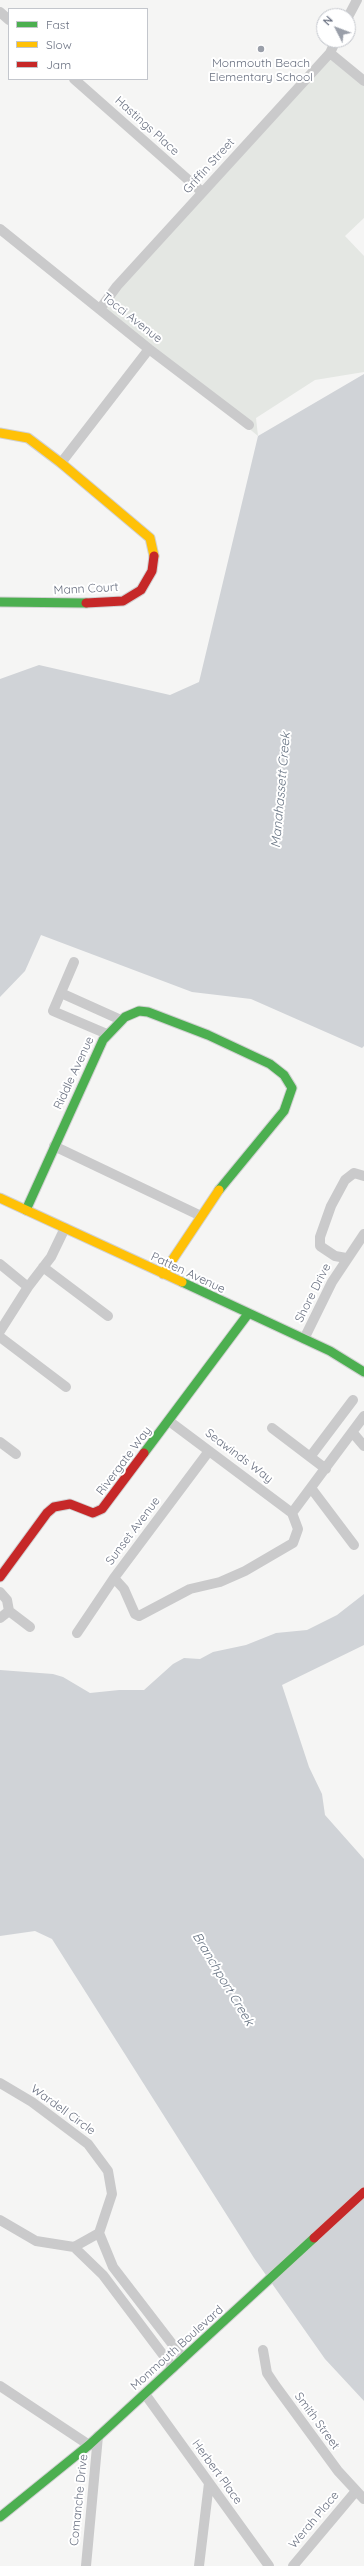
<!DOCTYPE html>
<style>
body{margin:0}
#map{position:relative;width:364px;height:2566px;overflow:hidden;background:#f5f5f4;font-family:Quicksand,sans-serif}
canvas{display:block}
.legend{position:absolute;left:8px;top:8px;width:140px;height:72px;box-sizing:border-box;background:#fff;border:1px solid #c3c6cc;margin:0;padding:5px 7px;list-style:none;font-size:12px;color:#697080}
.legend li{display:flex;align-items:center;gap:8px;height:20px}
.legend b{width:20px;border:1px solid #c3c6cc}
.north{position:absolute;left:316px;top:8px;width:40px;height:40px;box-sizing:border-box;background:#fff;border:1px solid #c3c6cc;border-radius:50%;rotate:312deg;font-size:11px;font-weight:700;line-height:16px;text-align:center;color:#697080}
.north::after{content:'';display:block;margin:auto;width:14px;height:18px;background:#9a9fa9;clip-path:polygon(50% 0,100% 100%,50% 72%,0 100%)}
</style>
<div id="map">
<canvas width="364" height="2566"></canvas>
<ul class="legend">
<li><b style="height:5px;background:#4caf50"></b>Fast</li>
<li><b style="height:5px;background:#ffc107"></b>Slow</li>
<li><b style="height:5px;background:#c62828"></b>Jam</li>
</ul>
<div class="north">N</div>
</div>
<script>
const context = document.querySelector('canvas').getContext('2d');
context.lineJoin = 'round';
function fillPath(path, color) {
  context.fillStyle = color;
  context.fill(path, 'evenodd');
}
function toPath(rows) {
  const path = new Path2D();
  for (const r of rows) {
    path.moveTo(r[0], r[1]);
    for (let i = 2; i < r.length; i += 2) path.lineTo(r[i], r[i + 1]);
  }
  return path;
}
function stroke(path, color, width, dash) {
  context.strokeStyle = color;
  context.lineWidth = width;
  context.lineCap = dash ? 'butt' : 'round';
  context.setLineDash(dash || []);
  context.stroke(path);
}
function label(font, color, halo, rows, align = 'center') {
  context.font = font + ' Quicksand,sans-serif';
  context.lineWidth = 4;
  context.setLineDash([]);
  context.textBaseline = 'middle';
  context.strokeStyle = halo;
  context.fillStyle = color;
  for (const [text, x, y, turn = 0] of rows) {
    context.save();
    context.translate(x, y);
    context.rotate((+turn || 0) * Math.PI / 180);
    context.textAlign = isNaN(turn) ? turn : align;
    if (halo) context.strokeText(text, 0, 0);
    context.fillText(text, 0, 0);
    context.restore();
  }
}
const green = toPath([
 [334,52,364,82,364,218,345,236,364,256,364,372,315,380,256,418,258,436,100,306]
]);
const water = toPath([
 [364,374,364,1046,362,1048,251,999,192,992,41,935,25,971,0,997,0,679,39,665,170,695,199,682,258,436],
 [364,1594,364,1645,282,1685,309,1767,322,1794,325,1815,364,1859,364,2401,325,2359,254,2258,52,1939,35,1931,0,1936,0,1670,53,1674,63,1677,90,1693,119,1690,144,1690,173,1664,184,1658,200,1659,213,1652,246,1645,276,1633,307,1630,337,1615]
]);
const street = toPath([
 [0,12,9,20],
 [348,17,357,0],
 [330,53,364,81],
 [74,79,202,192],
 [0,229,149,349,249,425],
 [100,309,117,286,330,53,336,40],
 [61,463,149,349],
 [74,962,53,1011,107,1034],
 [61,993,121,1020],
 [54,1146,201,1216],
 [346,1258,335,1256,320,1246,320,1237,331,1206,345,1180,354,1173,364,1176],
 [0,1264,28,1287],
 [43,1267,108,1316],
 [0,1331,28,1287,51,1257,65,1228],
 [0,1337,66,1387],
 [304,1339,332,1282,364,1234],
 [169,1421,292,1513],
 [272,1428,326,1469],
 [353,1433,364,1446],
 [0,1442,16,1454],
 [310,1457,353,1400],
 [311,1488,354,1545],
 [114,1578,124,1589,135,1614,139,1616,190,1589,220,1582,245,1571,293,1543,298,1529,292,1513,364,1416],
 [0,1592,7,1600,9,1611,0,1618],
 [9,1611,30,1627],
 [77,1633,114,1578,209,1451],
 [0,2083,32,2102,88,2144,108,2171,112,2194,99,2233,74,2247,36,2241,0,2220],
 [99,2233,113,2267,183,2358],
 [74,2247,103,2275,173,2368],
 [263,2350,267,2373,275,2385,338,2471,364,2499],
 [0,2386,89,2445],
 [145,2394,269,2566],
 [86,2566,98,2436],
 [199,2566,209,2483],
 [293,2566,356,2491]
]);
const fast = toPath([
 [0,602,86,603],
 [26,1210,103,1040,125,1017,139,1011,148,1012,208,1035,270,1064,284,1075,292,1088,284,1111,219,1190],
 [182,1282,330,1351,364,1372],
 [144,1453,248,1314],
 [0,2517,89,2445,314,2238]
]);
const slow = toPath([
 [0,433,28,438,61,463,150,538,154,556],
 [0,1198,182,1282],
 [163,1274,219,1190]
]);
const jam = toPath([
 [86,603,123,601,141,590,152,571,154,556],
 [0,1577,47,1513,54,1507,70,1504,93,1513,102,1509,144,1453],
 [314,2238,364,2192]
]);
const markers = [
 [261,49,4,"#9a9fa9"]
];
const poiNames = [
 ["Monmouth Beach",261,63],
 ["Elementary School",261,77]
];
const streetNames = [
 ["Hastings Place",147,126,42],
 ["Griffin Street",209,166,-48],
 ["Tocci Avenue",132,318,38],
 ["Mann Court",86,589,-3],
 ["Riddle Avenue",74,1073,-65],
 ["Patten Avenue",188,1273,25],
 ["Shore Drive",313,1293,-63],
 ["Seawinds Way",239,1456,37],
 ["Rivergate Way",124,1461,-53],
 ["Sunset Avenue",133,1531,-53],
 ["Wardell Circle",63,2110,36],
 ["Monmouth Boulevard",177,2348,-42],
 ["Smith Street",317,2421,54],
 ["Herbert Place",217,2472,54],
 ["Comanche Drive",79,2500,-84],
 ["Werah Place",314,2520,-50]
];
const waterNames = [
 ["Manahassett Creek",281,790,-85],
 ["Branchport Creek",223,1979,59]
];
fillPath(green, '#e4e7e3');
fillPath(water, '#d0d3d7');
stroke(fast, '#d1d1d2', 11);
stroke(slow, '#d1d1d2', 11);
stroke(jam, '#d1d1d2', 11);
stroke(street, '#cacacb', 10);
stroke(fast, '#4caf50', 9);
stroke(slow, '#ffc107', 9);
stroke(jam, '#c62828', 9);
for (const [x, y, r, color] of markers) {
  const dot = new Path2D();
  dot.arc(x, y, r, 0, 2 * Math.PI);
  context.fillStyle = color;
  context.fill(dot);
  stroke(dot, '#fff', 1.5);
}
label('12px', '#697080', '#fff', poiNames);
label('12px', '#697080', '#fff', streetNames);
label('italic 13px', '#697584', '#fff', waterNames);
</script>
